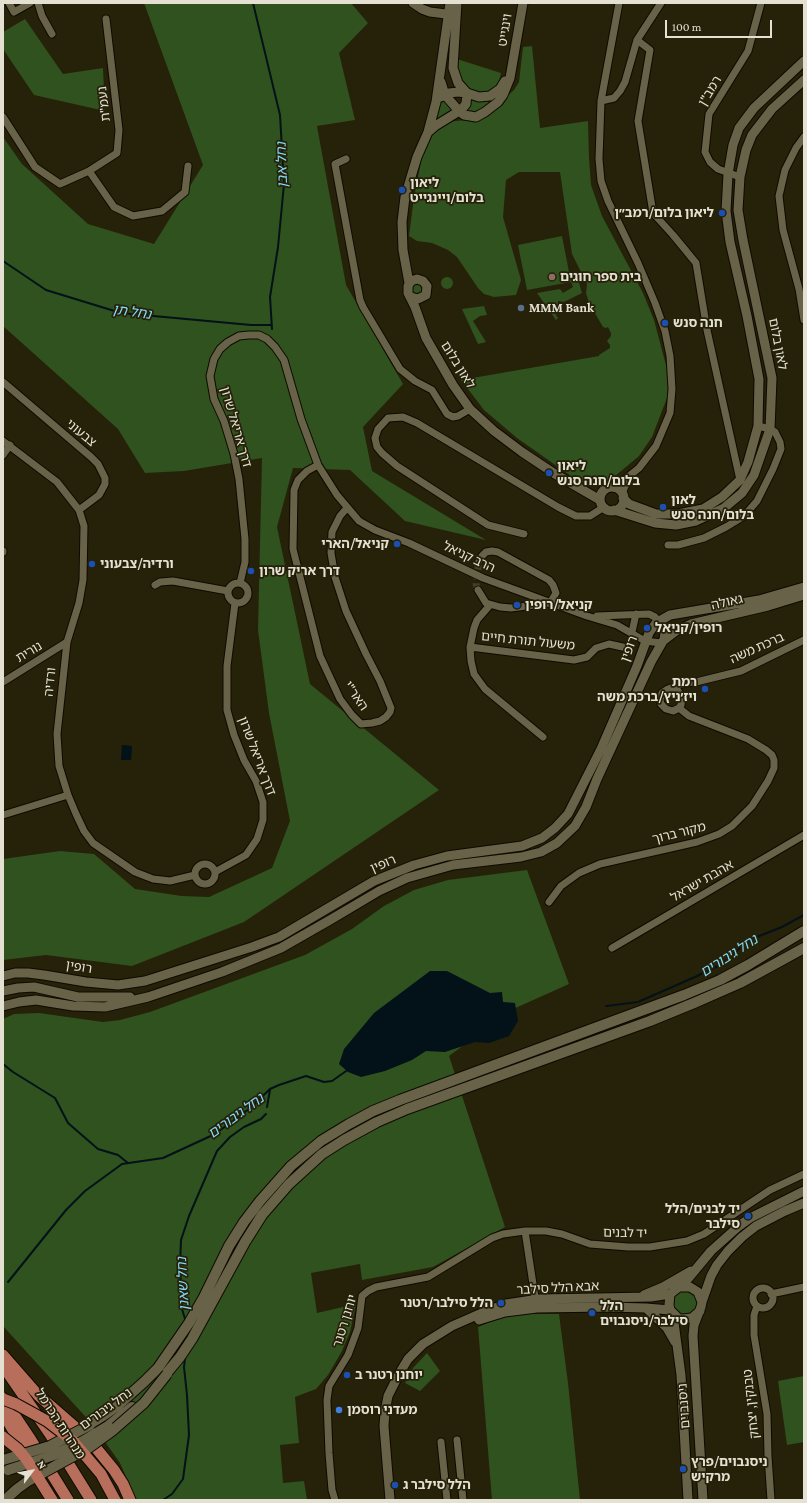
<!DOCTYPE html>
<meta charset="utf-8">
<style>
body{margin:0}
#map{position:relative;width:807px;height:1503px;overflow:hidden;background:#262109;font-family:"Crimson Pro",serif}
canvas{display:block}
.frame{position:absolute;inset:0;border:4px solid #e4e1d3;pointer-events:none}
.north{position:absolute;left:12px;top:1451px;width:40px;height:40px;-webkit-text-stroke:3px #262109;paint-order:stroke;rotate:58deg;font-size:11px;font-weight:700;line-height:16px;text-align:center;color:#e4e1d3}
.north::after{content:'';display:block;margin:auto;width:14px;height:18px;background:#e4e1d3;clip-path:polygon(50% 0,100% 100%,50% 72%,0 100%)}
.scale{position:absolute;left:665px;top:20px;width:107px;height:18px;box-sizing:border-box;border:2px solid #e4e1d3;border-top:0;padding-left:5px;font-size:12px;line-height:14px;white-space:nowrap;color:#e4e1d3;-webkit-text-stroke:3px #262109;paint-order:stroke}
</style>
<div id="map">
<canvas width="807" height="1503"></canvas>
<div class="frame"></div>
<div class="north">N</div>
<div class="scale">100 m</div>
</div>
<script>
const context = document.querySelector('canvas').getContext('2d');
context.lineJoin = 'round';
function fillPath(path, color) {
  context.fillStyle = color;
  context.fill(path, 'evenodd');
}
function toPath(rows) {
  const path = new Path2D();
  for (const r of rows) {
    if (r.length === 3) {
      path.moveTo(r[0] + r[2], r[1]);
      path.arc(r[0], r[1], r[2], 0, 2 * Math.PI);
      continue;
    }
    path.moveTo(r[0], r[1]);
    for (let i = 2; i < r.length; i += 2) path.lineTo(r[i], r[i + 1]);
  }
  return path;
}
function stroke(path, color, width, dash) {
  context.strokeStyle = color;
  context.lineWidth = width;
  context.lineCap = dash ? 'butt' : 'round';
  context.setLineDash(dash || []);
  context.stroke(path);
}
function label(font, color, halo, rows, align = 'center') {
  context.font = font + ' "Crimson Pro","Noto Sans Hebrew",serif';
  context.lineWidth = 3.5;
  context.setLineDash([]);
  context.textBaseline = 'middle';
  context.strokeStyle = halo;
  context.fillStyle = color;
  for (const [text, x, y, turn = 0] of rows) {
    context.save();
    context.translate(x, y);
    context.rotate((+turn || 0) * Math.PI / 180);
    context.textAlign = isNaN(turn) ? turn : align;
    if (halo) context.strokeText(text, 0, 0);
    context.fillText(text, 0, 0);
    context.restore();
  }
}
const green = toPath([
 [144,3,351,3,368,23,339,53,355,120,317,126,346,285,403,384,363,427,372,471,486,540,405,521,350,470,293,468,277,527,310,684,439,790,244,922,132,966,46,955,3,960,3,859,60,851,94,854,135,889,182,896,209,897,272,868,290,821,269,713,258,630,262,458,184,471,145,473,118,429,3,326,3,137,22,164,88,224,154,244,203,165],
 [25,19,63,74,103,68,105,111,34,95,3,49,3,32],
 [532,46,540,128,588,121,589,158,591,185,602,216,643,293,654,320,667,369,670,390,652,437,639,456,614,477,600,484,594,484,582,482,571,476,517,438,484,410,461,380,599,356,599,355,610,348,610,345,607,341,611,336,611,333,608,327,606,328,603,327,589,303,586,293,587,284,572,254,560,172,519,172,506,180,503,217,521,280,516,295,494,297,484,294,478,288,457,257,448,250,432,243,417,241,409,236,414,197,424,147,429,134,445,122,477,119,497,105,514,90,519,82,523,47],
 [457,59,501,73,499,82,494,89,486,92,477,93,469,90,461,83,457,66],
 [470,96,494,96,495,100,475,114,463,111],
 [445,99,456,111,435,123,438,104],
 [562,236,570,277,577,276,582,293,564,302,558,301,558,305,552,309,558,318,556,320,537,293,560,289,563,293,573,287,571,282,527,290,518,245],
 [447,283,6],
 [417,289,5.5],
 [484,306,487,315,480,316,473,321,486,342,478,344,462,309],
 [527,870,569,984,511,1010,449,1056,505,1227,433,1267,362,1280,360,1264,311,1273,317,1313,356,1304,350,1332,342,1351,328,1375,316,1389,295,1397,299,1443,280,1445,283,1483,304,1481,307,1500,136,1500,120,1463,93,1425,3,1326,3,1019,14,1014,39,1013,103,1022,120,1020,150,1012,305,955,352,929,384,906,414,890,448,880],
 [685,1303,12],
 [524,1314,559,1314,568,1383,580,1500,492,1500,478,1327,500,1318],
 [427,1353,440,1371,420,1391,405,1383,413,1368],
 [804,1376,804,1442,787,1445,778,1381]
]);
const water = toPath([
 [122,745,132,746,131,760,121,760],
 [430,971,447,971,490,993,502,992,503,1002,515,1003,518,1021,509,1036,489,1043,475,1042,445,1052,426,1051,412,1060,385,1071,361,1077,348,1072,339,1064,344,1049,374,1013]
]);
const stream = toPath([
 [253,3,280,115,284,184,278,247,270,297,272,329],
 [3,261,46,290,121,313,251,325,271,325],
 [606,1006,638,1002,695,977,722,964,749,940,782,927,804,915],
 [3,1064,13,1072,55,1098,68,1123,98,1149,118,1155,128,1163],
 [267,1107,270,1090],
 [8,1282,66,1210,85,1191,122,1164,163,1158,215,1134,249,1109,270,1089,279,1085,306,1076,324,1082,332,1081,349,1069],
 [186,1322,182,1309,180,1265,181,1240,189,1216,217,1151,230,1137,244,1127,261,1119,266,1114],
 [163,1500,172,1494,183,1479,189,1435,187,1395,184,1367,185,1358]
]);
const minorTunnel = toPath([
 [478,590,476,584,479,561]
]);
const minor = toPath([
 [9,3,14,12,30,3],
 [38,3,42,16,52,34],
 [637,40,650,50,638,121,653,213,673,235,696,263,707,330,740,480],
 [601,101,614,98,620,91,625,82,637,40,661,3],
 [3,117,35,167,60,184,89,171,117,153,119,130,106,19],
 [804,137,796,148,785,170,779,196,783,230,799,289,804,320],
 [346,159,335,164,360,300,363,307,400,369,415,381,432,390,447,414,453,417,458,416,470,409],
 [89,171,114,207,133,216,162,211,185,192,188,166],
 [740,177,718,169,710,162,705,152,709,114,748,51,761,3],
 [3,382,91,457,98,464,105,478,105,484,99,495,79,510],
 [3,441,57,482,79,510,84,526,83,580,79,603,67,642,57,734,59,766,68,795,76,814,84,831,93,843,135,872,153,879,170,881,195,875],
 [3,455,10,445],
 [318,465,307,471,298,480,294,490,293,549,320,656,340,699,352,715,361,724,372,723,380,721,386,717,390,712,391,708,380,681,366,654,346,611,335,577,331,553,332,532,340,516,347,508],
 [614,488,639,468,656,446,670,413,672,389,670,356,665,331,655,303,638,263,608,201,601,181,599,159,601,101,619,3],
 [622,493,628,480],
 [524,534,488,525,397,466,382,453,377,447,375,438,378,429,388,418,403,417,417,423,558,507,576,516,590,516,604,507],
 [668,545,678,545,704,538,726,527,744,516,757,501,773,469,781,449,780,442,775,432,770,429,758,426],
 [3,551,3,552],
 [240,583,245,562,245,539,239,479,234,454,224,421,214,399,210,376,214,359,220,349,228,342,239,336,249,335,259,335,267,339,275,347,284,360,301,419,318,465,337,495,359,521,375,530,409,543,483,578,587,616,617,625,645,641,661,643],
 [238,593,10],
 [155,585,160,582,173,581,228,591],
 [478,590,486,603,500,607,511,608,550,603,556,593,553,585,549,580,498,552,492,551,486,552,482,556,479,561],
 [490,605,477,620,474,628,470,647,471,661,474,674,485,689,543,737],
 [597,616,649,614,655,617,662,625,664,631,663,641],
 [632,632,636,614],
 [470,647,574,660,587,657,596,648,609,644,627,648],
 [3,682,67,642],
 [672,689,678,691,682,698,681,705,679,708,673,711,666,709,661,704,660,700,662,693,668,689,685,683,696,682,741,671,804,640],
 [3,815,68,795],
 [205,874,10],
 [215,872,246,855,257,839,263,820,263,802,256,781,244,760,234,735,227,710,227,666,235,603],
 [549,902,561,886,579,873,600,864,697,842,719,834,732,826,752,806,768,781,774,768,774,760,772,755,766,750,748,739,689,716,679,708],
 [612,948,804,835],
 [525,1231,536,1304],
 [763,1298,10],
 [771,1294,804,1287],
 [757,1306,754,1315,754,1335,767,1414,768,1456,771,1500],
 [457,1440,463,1500],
 [441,1442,447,1500],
 [335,1500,332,1490,329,1453,327,1400,329,1386,348,1355,358,1328,362,1296,368,1291,376,1287,428,1277,492,1238,503,1234,525,1231,546,1231,562,1234,590,1244,628,1247,650,1247,687,1241,704,1234,770,1190,804,1174]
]);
const tertiary = toPath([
 [413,3,422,9,430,12,454,15],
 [457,3,453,68,458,83,467,93],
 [441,82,445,95,459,111,464,115,476,117,485,112,498,102,503,95,510,78,523,3],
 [441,97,449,93,458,92,467,93,479,97,490,96,500,89,505,81],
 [428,132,435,126,461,110,466,104,467,93],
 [409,283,403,250,402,222,405,197,417,157,428,132,436,102,450,3],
 [411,297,418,299,426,295,427,286,423,281,417,279,411,281,408,286,408,293,415,307,426,338,453,385,470,409,494,431,522,452,555,474,600,500],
 [612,499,12],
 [623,498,629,504,656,514,678,514,703,509,722,497,740,480,748,462,758,426,759,379,747,316,730,242,726,211,728,174,733,145,739,128,754,108,804,61],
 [614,510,655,523,676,525,696,521,724,508,742,493,754,475,770,429,772,378,743,240,738,210,740,177,746,150,752,135,772,109,804,80],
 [3,976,15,973,28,973,44,975,86,982,118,985,145,981,252,947,279,937,374,881,414,865,447,856,522,846,542,838,555,828,568,814,601,749,637,666,649,633,656,623,670,615,759,600,804,587],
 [3,991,18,988,34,987,78,997,130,997],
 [3,1006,19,1002,36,1000,73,1006,105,1007,148,997,222,972,281,948,330,920,379,891,407,878,453,865,521,857,541,852,557,843,575,826,586,807,597,779,651,662,663,641,676,631,691,624,768,606,804,595],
 [679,1287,686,1281,711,1251,739,1226,750,1218,804,1191],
 [644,1295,663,1287,691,1271],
 [702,1302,711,1276,717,1265,728,1251,742,1237,756,1226,785,1211,804,1203],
 [646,1308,667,1328,675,1342],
 [700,1311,692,1318,682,1319,678,1318,670,1310,669,1305,670,1294,679,1287,690,1287,698,1292,702,1302,701,1307,694,1325,693,1336,703,1500],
 [673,1315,681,1375,688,1500],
 [479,1320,505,1312,537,1308,609,1307,646,1308,670,1310],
 [390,1500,384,1426,385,1412,388,1396,399,1374,408,1359,423,1344,452,1326,484,1312,506,1304,539,1299,651,1297,670,1294]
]);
const secondary = toPath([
 [161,1380,180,1357,192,1339,245,1242,262,1215,289,1184,322,1154,344,1140,377,1122,407,1109,650,1021,694,1003,740,983,804,948],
 [90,1425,116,1407,144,1382,158,1368,189,1323,204,1297,229,1246,244,1222,260,1201,291,1166,321,1141,349,1124,373,1111,400,1100,684,995,720,980,748,965,804,931],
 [108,1426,132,1407]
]);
const trunk = toPath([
 [3,1355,38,1395,84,1435,96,1448,114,1470,123,1484,130,1500],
 [3,1366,50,1434,91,1500],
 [3,1398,29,1437,68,1500],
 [3,1413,30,1459]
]);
const secondaryBridge = toPath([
 [3,1460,50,1446,90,1425],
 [8,1470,54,1455,83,1441,108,1426],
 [5,1500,17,1489,28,1481,90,1447,112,1431,144,1403,167,1374]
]);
const trunkBridge = toPath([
 [3,1399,16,1404,47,1421,73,1441,101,1474,115,1500],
 [3,1437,18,1449,27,1460,52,1500]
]);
const markers = [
 [402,190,4,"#1a4fb4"],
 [722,213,4,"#1a4fb4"],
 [552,277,4,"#8d6e63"],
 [521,308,4,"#5c6f8a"],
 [665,323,4,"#1a4fb4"],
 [549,473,4,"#1a4fb4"],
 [663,507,4,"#1a4fb4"],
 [397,544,4,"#1a4fb4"],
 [92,564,4,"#1a4fb4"],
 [251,571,4,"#1a4fb4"],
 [517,605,4,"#1a4fb4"],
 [647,628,4,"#1a4fb4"],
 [705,689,4,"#1a4fb4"],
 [748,1216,4,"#1a4fb4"],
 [501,1303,4,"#1a4fb4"],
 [592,1313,4,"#1a4fb4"],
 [347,1375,4,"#1a4fb4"],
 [339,1410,4,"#3f7fe0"],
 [683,1469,4,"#1a4fb4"],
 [395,1485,4,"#1a4fb4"]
];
const streetNames = [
 ["וינגייט",505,30,-81],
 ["רמב\"ן",710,91,-59],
 ["נעמ\"ת",104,104,-97],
 ["לאון בלום",778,344,79],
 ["לאון בלום",458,365,58],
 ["דרך אריאל שרון",236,427,74],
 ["צבעוני",81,433,40],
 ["הרב קניאל",469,557,25],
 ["גאולה",727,602,-13],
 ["משעול תורת חיים",528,641,6],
 ["ברכת משה",757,648,-24],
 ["רופין",629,649,-70],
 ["נורית",29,652,-31],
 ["ורדיה",50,682,-84],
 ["האר\"י",356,696,56],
 ["דרך אריאל שרון",257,756,69],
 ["מקור ברוך",679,833,-14],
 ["רופין",383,864,-23],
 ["אהבת ישראל",702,881,-30],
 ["רופין",79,967,9],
 ["יד לבנים",625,1233,1],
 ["אבא הלל סילבר",558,1288,-3],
 ["יוחנן רטנר",345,1321,-73],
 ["טבנקין, יצחק",751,1404,-96],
 ["ניסנבוים",684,1406,-94],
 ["נחל גיבורים",106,1409,-36],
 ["מנהרות הכרמל",60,1424,57]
];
const poiNames = [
 ["ליאון",410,183],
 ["בלום/ויינגייט",410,198],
 ["ליאון בלום/רמב״ן",714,213,"right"],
 ["בית ספר חוגים",560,277],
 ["MMM Bank",529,308],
 ["חנה סנש",673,323],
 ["ליאון",557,466],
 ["בלום/חנה סנש",557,481],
 ["לאון",671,500],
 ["בלום/חנה סנש",671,515],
 ["קניאל/הארי",389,544,"right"],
 ["ורדיה/צבעוני",100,564],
 ["דרך אריק שרון",259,571],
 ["קניאל/רופין",525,605],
 ["רופין/קניאל",655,628],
 ["רמת",697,682,"right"],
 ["ויז׳ניץ/ברכת משה",697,697,"right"],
 ["יד לבנים/הלל",740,1209,"right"],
 ["סילבר",740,1224,"right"],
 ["הלל סילבר/רטנר",493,1303,"right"],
 ["הלל",600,1306],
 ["סילבר/ניסנבוים",600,1321],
 ["יוחנן רטנר ב",355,1375],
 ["מעדני רוסמן",347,1410],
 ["ניסנבוים/פרץ",691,1462],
 ["מרקיש",691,1477],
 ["הלל סילבר ג",403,1485]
];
const waterNames = [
 ["נחל אבן",282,165,-92],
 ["נחל תן",132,312,8],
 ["נחל גיבורים",729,956,-33],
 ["נחל גיבורים",236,1116,-36],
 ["נחל שאנן",183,1284,-93]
];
fillPath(green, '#2f521e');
fillPath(water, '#031218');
stroke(stream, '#031218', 2);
stroke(minorTunnel, '#423e27', 7, [7, 3.5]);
stroke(minor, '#0f0a00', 9);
stroke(tertiary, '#0f0a00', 11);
stroke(secondary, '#0f0a00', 12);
stroke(trunk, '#0f0a00', 13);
stroke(minor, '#676248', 7);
stroke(tertiary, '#676248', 9);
stroke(secondary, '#676248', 10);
stroke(trunk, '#b76e5a', 11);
stroke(secondaryBridge, '#0f0a00', 12, []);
stroke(trunkBridge, '#0f0a00', 13, []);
stroke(secondaryBridge, '#676248', 10);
stroke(trunkBridge, '#b76e5a', 11);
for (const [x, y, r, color] of markers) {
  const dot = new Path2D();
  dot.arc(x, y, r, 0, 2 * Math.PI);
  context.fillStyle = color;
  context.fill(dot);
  stroke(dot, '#262109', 1.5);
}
label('13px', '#e4e1d3', '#262109', streetNames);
label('bold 13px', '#e4e1d3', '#262109', poiNames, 'left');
label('italic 14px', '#82dafa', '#262109', waterNames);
</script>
